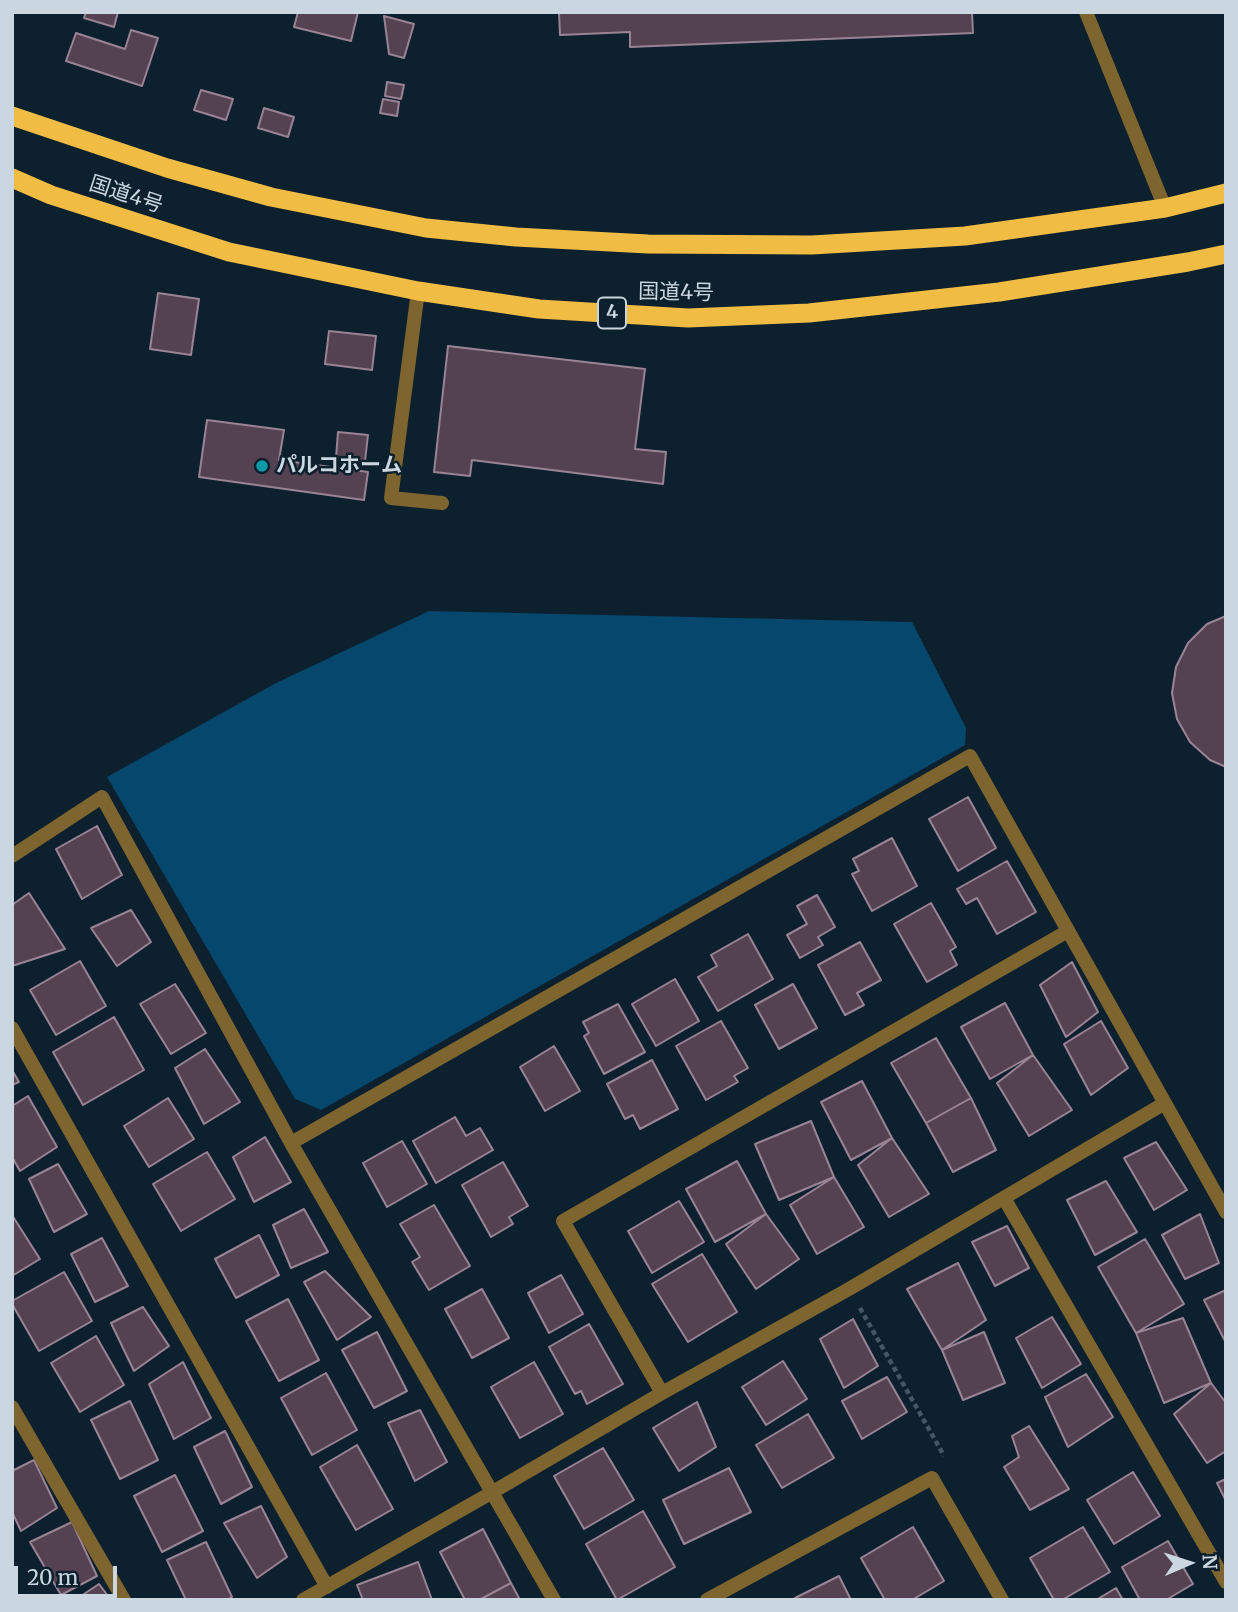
<!DOCTYPE html>
<meta charset="utf-8">
<style>
body{margin:0}
#map{position:relative;width:1238px;height:1612px;overflow:hidden;background:#0d202e;font-family:Merriweather,serif}
canvas{display:block}
.frame{position:absolute;inset:0;border:14px solid #cbd7e0;pointer-events:none}
.north{position:absolute;left:1154px;top:1528px;width:70px;height:70px;-webkit-text-stroke:5px #0d202e;paint-order:stroke;rotate:87deg;font-size:19px;font-weight:700;line-height:28px;text-align:center;color:#cbd7e0}
.north::after{content:'';display:block;margin:auto;width:24px;height:32px;background:#cbd7e0;clip-path:polygon(50% 0,100% 100%,50% 72%,0 100%)}
.scale{position:absolute;left:14px;top:1566px;width:103px;height:32px;box-sizing:border-box;border:4px solid #cbd7e0;border-top:0;padding-left:9px;font-size:21px;line-height:24px;white-space:nowrap;color:#cbd7e0;-webkit-text-stroke:5px #0d202e;paint-order:stroke}
</style>
<div id="map">
<canvas width="1238" height="1612"></canvas>
<div class="frame"></div>
<div class="north">N</div>
<div class="scale">20 m</div>
</div>
<script>
const context = document.querySelector('canvas').getContext('2d');
context.lineJoin = 'round';
function fillPath(path, color) {
  context.fillStyle = color;
  context.fill(path, 'evenodd');
}
function toPath(rows) {
  const path = new Path2D();
  for (const r of rows) {
    path.moveTo(r[0], r[1]);
    for (let i = 2; i < r.length; i += 2) path.lineTo(r[i], r[i + 1]);
  }
  return path;
}
function stroke(path, color, width, dash) {
  context.strokeStyle = color;
  context.lineWidth = width;
  context.lineCap = dash ? 'butt' : 'round';
  context.setLineDash(dash || []);
  context.stroke(path);
}
function label(font, color, halo, rows, align = 'center') {
  context.font = font + ' Merriweather,"Noto Sans JP",serif';
  context.lineWidth = 5;
  context.setLineDash([]);
  context.textBaseline = 'middle';
  context.strokeStyle = halo;
  context.fillStyle = color;
  for (const [text, x, y, turn = 0] of rows) {
    context.save();
    context.translate(x, y);
    context.rotate((+turn || 0) * Math.PI / 180);
    context.textAlign = isNaN(turn) ? turn : align;
    if (halo) context.strokeText(text, 0, 0);
    context.fillText(text, 0, 0);
    context.restore();
  }
}
const green = toPath([
 [429,611,912,622,966,728,965,745,321,1110,295,1099,107,777,276,683]
]);
const building = toPath([
 [86,12,118,12,114,27,84,18,86,12],
 [298,12,358,12,351,41,294,27,298,12],
 [559,12,972,12,973,33,630,47,630,32,560,35,559,12],
 [384,16,414,24,404,58,389,54,384,16],
 [131,30,158,38,142,86,66,61,76,33,125,49,131,30],
 [387,82,404,85,401,99,385,96,387,82],
 [201,90,233,99,226,120,194,110,201,90],
 [383,99,399,102,397,116,380,113,383,99],
 [264,108,294,117,288,137,258,128,264,108],
 [158,293,199,299,191,355,150,349,158,293],
 [329,331,376,336,372,370,325,364,329,331],
 [448,346,645,369,635,449,666,452,663,484,472,460,470,476,434,472,448,346],
 [207,420,284,430,279,460,368,472,364,500,199,477,207,420],
 [338,432,368,435,365,461,336,458,338,432],
 [1226,616,1226,767,1210,760,1190,742,1177,719,1172,693,1176,667,1188,643,1207,624,1226,616],
 [968,797,996,848,958,871,929,819,968,797],
 [97,826,122,875,82,899,56,849,97,826],
 [892,838,917,886,872,911,852,874,859,871,853,859,892,838],
 [1007,861,1036,912,997,934,977,898,966,904,957,889,1007,861],
 [29,893,65,949,12,966,12,905,29,893],
 [817,895,835,927,818,937,823,945,800,958,787,935,807,924,797,906,817,895],
 [931,903,956,947,950,951,957,965,927,982,894,924,931,903],
 [131,910,151,942,117,966,91,928,131,910],
 [748,934,773,979,718,1011,698,977,717,966,711,955,748,934],
 [860,942,881,980,857,993,864,1005,845,1015,818,965,860,942],
 [80,961,106,1006,56,1035,30,990,80,961],
 [1072,962,1098,1012,1066,1037,1040,985,1072,962],
 [675,979,699,1021,656,1046,632,1004,675,979],
 [175,984,206,1033,171,1054,140,1004,175,984],
 [793,984,817,1028,779,1049,755,1005,793,984],
 [1005,1003,1033,1055,990,1079,961,1027,1005,1003],
 [618,1004,645,1052,604,1074,584,1036,589,1033,583,1022,618,1004],
 [114,1017,144,1070,83,1105,53,1052,114,1017],
 [721,1021,748,1068,734,1076,738,1082,706,1100,676,1046,721,1021],
 [1101,1021,1128,1068,1091,1095,1064,1044,1101,1021],
 [936,1038,971,1098,926,1123,891,1063,936,1038],
 [554,1046,580,1091,545,1111,520,1067,554,1046],
 [205,1049,240,1102,204,1124,175,1068,205,1049],
 [1033,1055,1072,1110,1029,1136,997,1083,1033,1055],
 [652,1060,678,1109,640,1129,633,1115,625,1119,607,1084,652,1060],
 [12,1070,19,1082,12,1085,12,1070],
 [862,1081,892,1138,851,1160,821,1102,862,1081],
 [28,1096,57,1147,20,1171,12,1157,12,1106,28,1096],
 [168,1098,194,1139,149,1167,124,1126,168,1098],
 [971,1098,996,1150,953,1172,926,1123,971,1098],
 [455,1117,466,1136,480,1128,493,1150,436,1183,413,1141,455,1117],
 [811,1121,834,1177,779,1200,755,1144,811,1121],
 [265,1137,291,1182,254,1202,233,1157,265,1137],
 [892,1138,929,1194,889,1217,858,1165,892,1138],
 [402,1141,427,1184,387,1207,363,1163,402,1141],
 [1156,1142,1187,1190,1154,1210,1124,1158,1156,1142],
 [207,1152,235,1199,181,1231,153,1184,207,1152],
 [737,1161,766,1214,715,1242,686,1189,737,1161],
 [503,1162,528,1206,509,1217,513,1224,491,1237,462,1185,503,1162],
 [58,1164,87,1214,54,1232,29,1179,58,1164],
 [834,1177,864,1227,817,1254,790,1205,834,1177],
 [1106,1181,1137,1232,1095,1255,1067,1200,1106,1181],
 [679,1201,704,1242,652,1273,628,1231,679,1201],
 [434,1205,470,1266,429,1290,412,1262,420,1257,400,1224,434,1205],
 [304,1209,328,1252,291,1268,273,1225,304,1209],
 [766,1214,799,1259,756,1289,726,1244,766,1214],
 [1200,1214,1219,1263,1185,1279,1162,1235,1200,1214],
 [12,1215,40,1259,12,1276,12,1215],
 [1007,1226,1029,1268,995,1286,972,1242,1007,1226],
 [259,1235,279,1275,236,1298,215,1259,259,1235],
 [102,1238,128,1286,95,1302,71,1254,102,1238],
 [1145,1239,1184,1304,1136,1333,1098,1267,1145,1239],
 [702,1254,737,1312,688,1342,652,1284,702,1254],
 [958,1263,986,1320,942,1350,907,1289,958,1263],
 [325,1271,371,1317,337,1340,304,1282,325,1271],
 [64,1272,92,1321,39,1351,12,1304,12,1301,64,1272],
 [561,1275,583,1314,549,1333,528,1293,561,1275],
 [482,1289,509,1338,472,1358,445,1309,482,1289],
 [1226,1290,1226,1343,1204,1300,1226,1290],
 [288,1299,319,1360,279,1381,246,1321,288,1299],
 [143,1307,169,1346,134,1371,111,1323,143,1307],
 [1052,1317,1081,1364,1042,1388,1016,1338,1052,1317],
 [1183,1318,1211,1383,1164,1403,1136,1333,1183,1318],
 [853,1319,878,1366,844,1388,820,1339,853,1319],
 [589,1324,623,1384,587,1404,581,1391,575,1394,549,1347,589,1324],
 [377,1332,407,1391,374,1408,342,1350,377,1332],
 [984,1332,1005,1383,963,1400,942,1350,984,1332],
 [96,1336,124,1385,80,1412,51,1363,96,1336],
 [783,1361,807,1399,766,1425,742,1387,783,1361],
 [183,1362,211,1418,174,1439,149,1384,183,1362],
 [534,1362,563,1414,520,1438,491,1387,534,1362],
 [326,1373,357,1430,312,1455,281,1398,326,1373],
 [1086,1374,1113,1417,1068,1447,1045,1397,1086,1374],
 [887,1377,907,1412,862,1439,842,1401,887,1377],
 [1211,1383,1226,1403,1226,1451,1207,1463,1174,1414,1211,1383],
 [130,1401,158,1460,120,1479,91,1420,130,1401],
 [697,1402,716,1447,679,1471,653,1428,697,1402],
 [420,1410,447,1462,415,1481,388,1423,420,1410],
 [808,1414,834,1458,782,1488,756,1445,808,1414],
 [1029,1426,1069,1489,1030,1510,1004,1467,1019,1457,1012,1436,1029,1426],
 [225,1431,252,1487,221,1504,194,1447,225,1431],
 [357,1445,393,1509,356,1530,320,1467,357,1445],
 [603,1448,634,1500,584,1529,554,1476,603,1448],
 [34,1460,57,1508,21,1531,12,1512,12,1471,34,1460],
 [729,1468,751,1512,684,1544,663,1500,729,1468],
 [1133,1472,1160,1516,1114,1544,1087,1500,1133,1472],
 [175,1475,203,1531,162,1552,134,1496,175,1475],
 [1226,1479,1226,1501,1217,1483,1226,1479],
 [261,1506,287,1557,257,1578,224,1523,261,1506],
 [643,1511,675,1567,617,1600,586,1544,643,1511],
 [72,1522,97,1576,61,1595,30,1542,72,1522],
 [913,1527,944,1581,912,1600,885,1600,861,1558,913,1527],
 [1083,1527,1110,1572,1062,1600,1054,1600,1030,1558,1083,1527],
 [483,1529,511,1583,479,1600,465,1600,440,1552,483,1529],
 [1168,1541,1193,1584,1166,1600,1140,1600,1122,1567,1168,1541],
 [206,1542,232,1597,227,1600,186,1600,167,1560,206,1542],
 [418,1562,432,1600,363,1600,357,1585,418,1562],
 [839,1576,851,1600,796,1600,795,1598,839,1576],
 [511,1583,520,1600,479,1600,511,1583],
 [99,1584,111,1600,75,1600,99,1584],
 [1116,1588,1123,1600,1096,1600,1116,1588]
]);
const path = toPath([
 [860,1308,943,1454,942,1456]
]);
const minor = toPath([
 [1086,12,1165,208],
 [418,291,391,498,442,503],
 [12,856,102,797,291,1143,554,1600],
 [12,1028,327,1587],
 [291,1143,970,756,1226,1212],
 [1004,1198,1226,1582],
 [662,1393,563,1221,1068,931],
 [12,1407,124,1600],
 [303,1600,491,1493,662,1393,849,1289,1165,1103]
]);
const tertiary = toPath([
 [707,1600,932,1478,1002,1600]
]);
const trunk = toPath([
 [12,116,167,168,271,197,426,228,516,237,648,244,812,245,965,236,1165,208,1226,193],
 [12,178,51,195,229,252,418,291,539,309,688,318,809,313,999,292,1188,262,1226,254]
]);
const markers = [
 [262,466,7,"#0f9aa8"]
];
const shields = [
 [612,313,28]
];
const shieldNames = [
 ["4",612,313]
];
const streetNames = [
 ["国道4号",126,195,18],
 ["国道4号",676,293,1]
];
const poiNames = [
 ["パルコホーム",276,466]
];
fillPath(green, '#06476d');
fillPath(building, '#544151');
stroke(building, '#9a8395', 2);
stroke(path, '#465764', 4.5, [5, 3.5]);
stroke(minor, '#7e652f', 14);
stroke(tertiary, '#7e652f', 14);
stroke(trunk, '#f0bc43', 19);
for (const [x, y, r, color] of markers) {
  const dot = new Path2D();
  dot.arc(x, y, r, 0, 2 * Math.PI);
  context.fillStyle = color;
  context.fill(dot);
  stroke(dot, '#0d202e', 2.5);
}
for (const [x, y, w] of shields) {
  const box = new Path2D();
  box.roundRect(x - w / 2, y - 15.5, w, 31, 5);
  context.fillStyle = '#0d202e';
  context.fill(box);
  stroke(box, '#cbd7e0', 2);
}
label('bold 19px', '#cbd7e0', null, shieldNames);
label('21px', '#cbd7e0', '#0d202e', streetNames);
label('bold 21px', '#cbd7e0', '#0d202e', poiNames, 'left');
</script>
